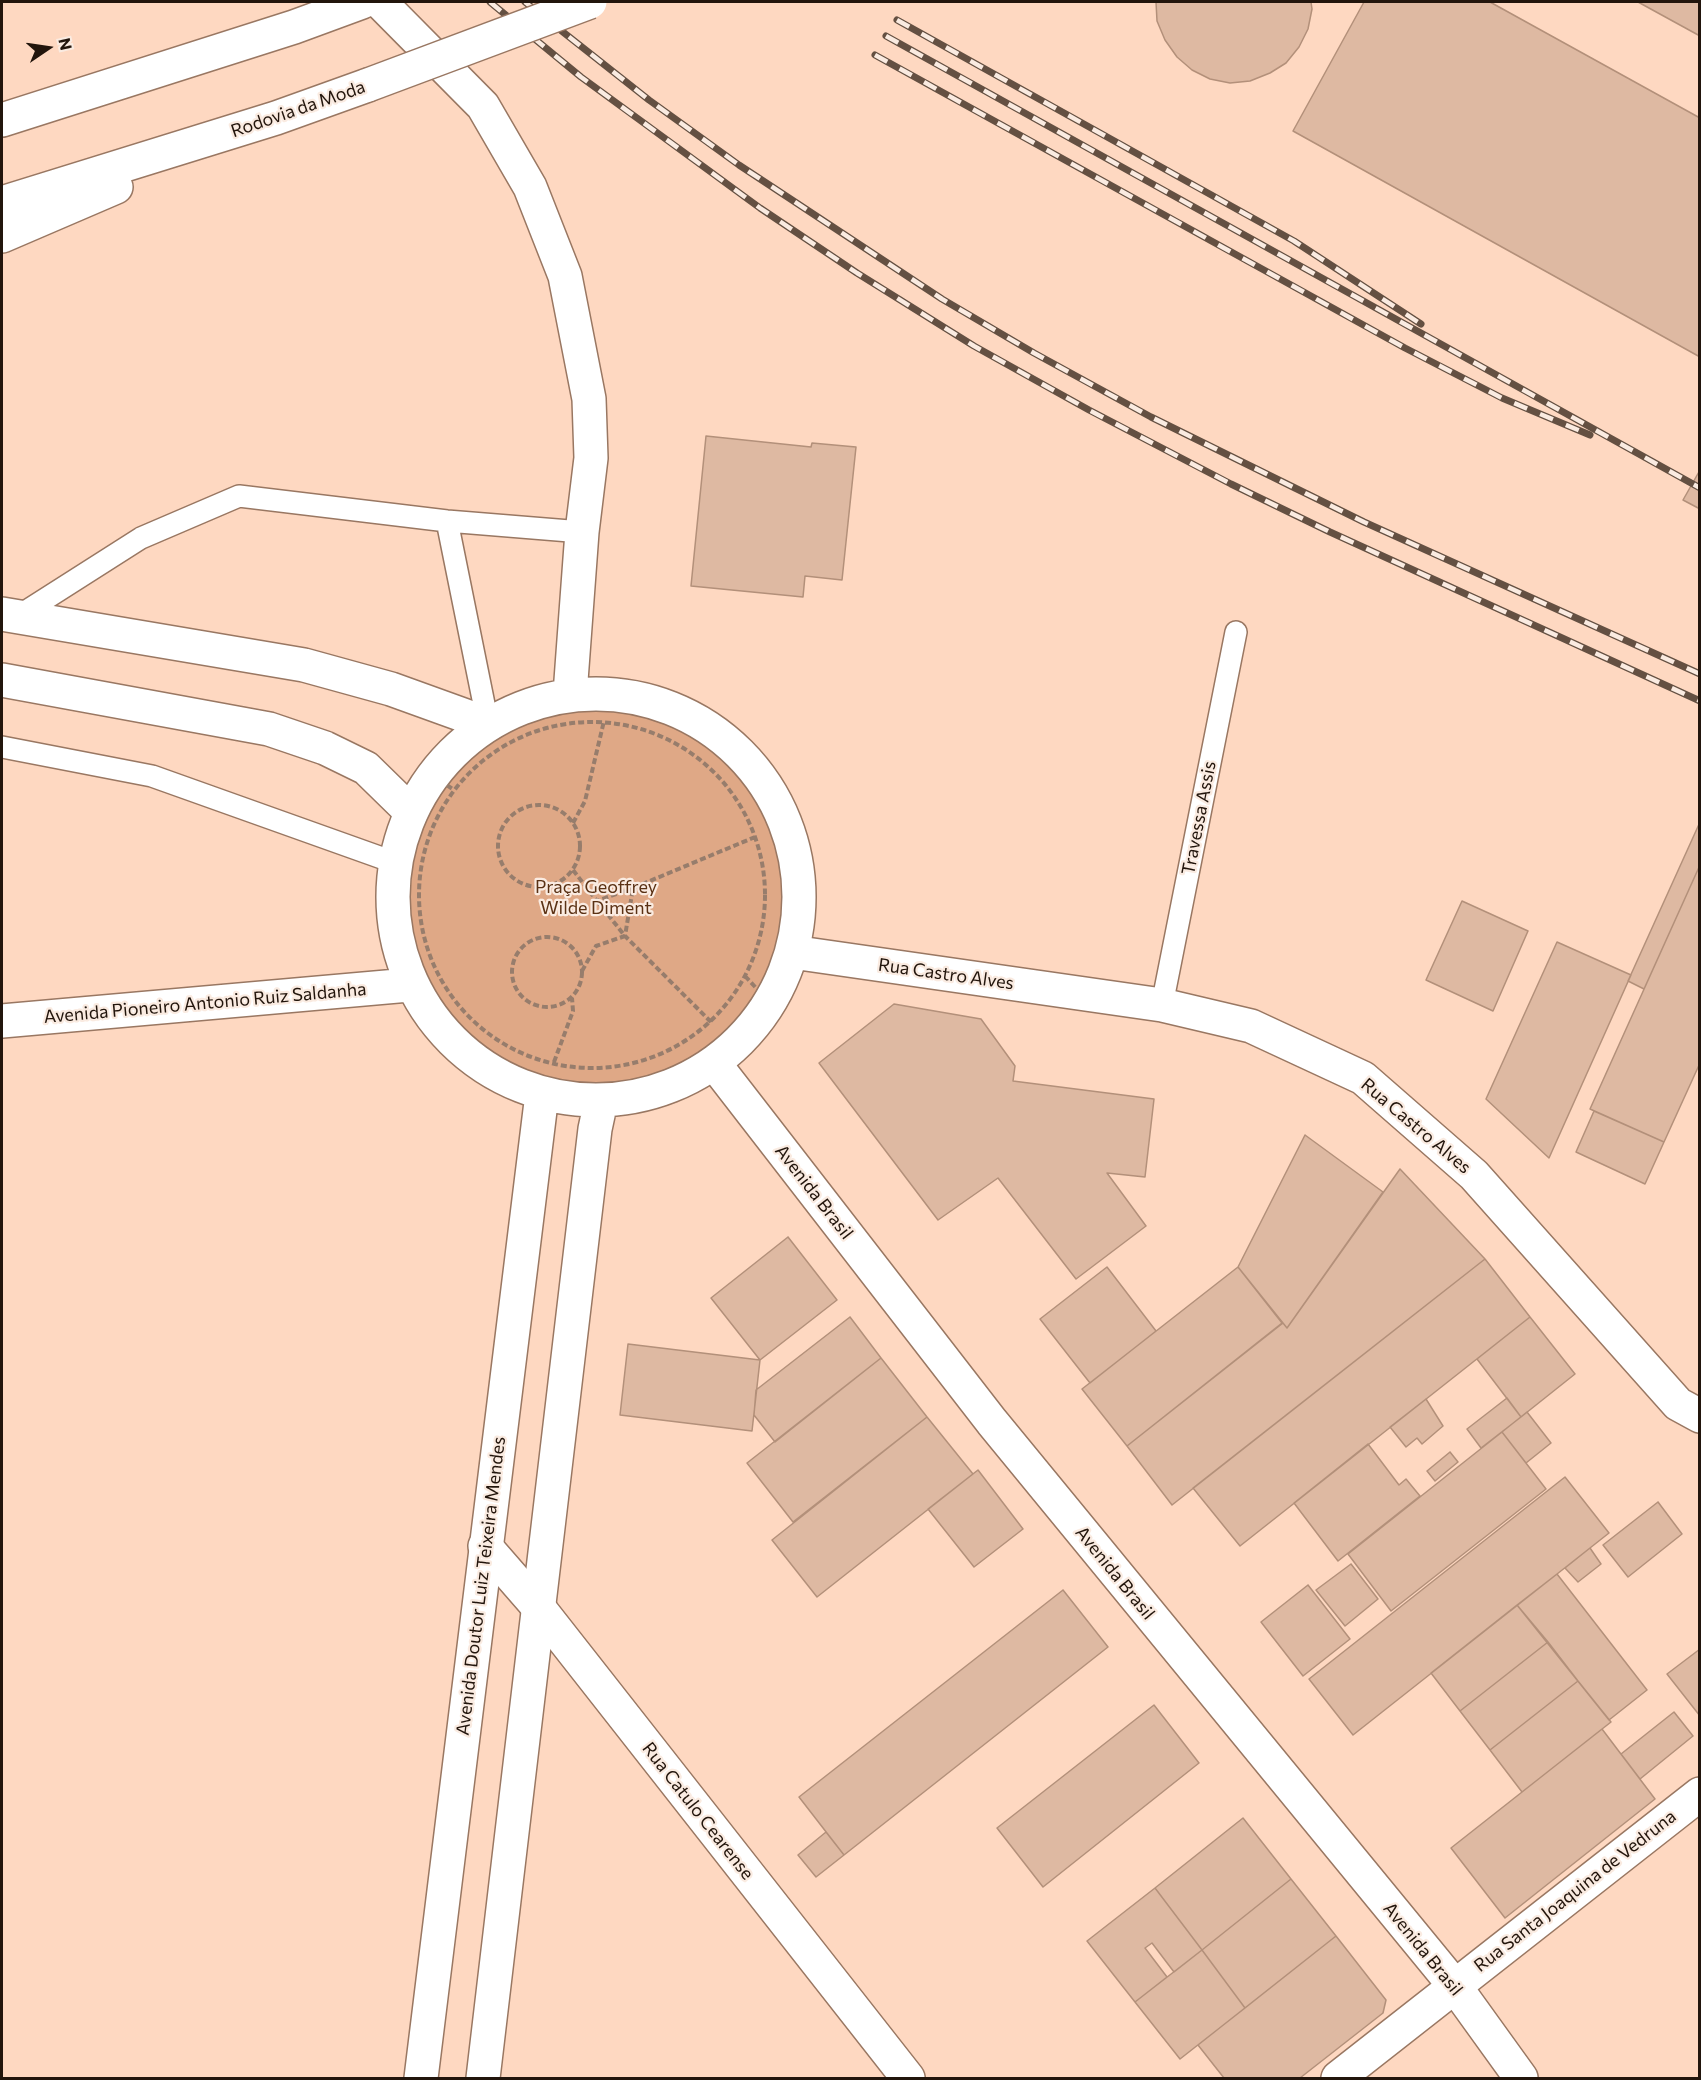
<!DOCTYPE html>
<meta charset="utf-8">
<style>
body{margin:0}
#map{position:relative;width:1701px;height:2080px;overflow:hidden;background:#fed8c1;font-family:Commissioner,sans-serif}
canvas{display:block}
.frame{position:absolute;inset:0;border:3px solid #22150c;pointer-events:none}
.north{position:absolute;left:18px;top:18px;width:60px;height:60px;-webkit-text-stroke:4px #faebe1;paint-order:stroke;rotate:77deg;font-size:16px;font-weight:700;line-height:24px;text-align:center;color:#22150c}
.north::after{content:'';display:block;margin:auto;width:21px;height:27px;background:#22150c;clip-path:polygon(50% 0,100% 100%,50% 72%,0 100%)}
</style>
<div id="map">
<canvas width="1701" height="2080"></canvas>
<div class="frame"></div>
<div class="north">N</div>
</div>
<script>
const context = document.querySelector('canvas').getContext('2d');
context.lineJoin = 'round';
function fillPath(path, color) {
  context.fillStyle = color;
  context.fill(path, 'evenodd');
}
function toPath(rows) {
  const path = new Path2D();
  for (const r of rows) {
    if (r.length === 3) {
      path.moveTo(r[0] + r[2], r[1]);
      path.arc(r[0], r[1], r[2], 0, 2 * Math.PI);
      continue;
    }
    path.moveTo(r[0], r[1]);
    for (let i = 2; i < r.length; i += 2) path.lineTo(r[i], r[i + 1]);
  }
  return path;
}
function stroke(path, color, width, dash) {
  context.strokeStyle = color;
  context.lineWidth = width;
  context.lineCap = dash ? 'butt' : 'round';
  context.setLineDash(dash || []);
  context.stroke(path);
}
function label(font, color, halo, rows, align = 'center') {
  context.font = font + ' Commissioner,sans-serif';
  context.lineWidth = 4.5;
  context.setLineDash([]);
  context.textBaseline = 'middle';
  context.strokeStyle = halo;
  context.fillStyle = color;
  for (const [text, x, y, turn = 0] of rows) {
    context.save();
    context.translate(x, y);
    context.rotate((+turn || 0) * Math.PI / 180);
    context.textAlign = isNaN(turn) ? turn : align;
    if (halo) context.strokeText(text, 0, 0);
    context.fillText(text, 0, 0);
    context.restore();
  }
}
const green = toPath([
 [596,897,203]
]);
const building = toPath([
 [1156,2,1311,2,1312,9,1308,29,1299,47,1286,63,1270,73,1250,81,1230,83,1210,79,1192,70,1177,57,1165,40,1157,21,1156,2],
 [1364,2,1490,2,1700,118,1700,357,1293,131,1364,2],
 [1638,2,1700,2,1700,36,1638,2],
 [706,436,811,447,812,443,856,447,842,580,805,576,803,597,691,586,706,436],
 [1700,470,1700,509,1683,500,1700,470],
 [1700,822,1700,865,1644,989,1628,981,1700,822],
 [1700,865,1700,1063,1664,1142,1590,1109,1700,865],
 [1462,901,1528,931,1493,1011,1426,980,1462,901],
 [1557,942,1631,975,1549,1158,1486,1099,1557,942],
 [894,1004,981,1019,1015,1066,1013,1081,1154,1099,1145,1177,1107,1173,1146,1226,1076,1279,998,1178,938,1220,819,1063,894,1004],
 [1594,1111,1664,1142,1645,1184,1576,1152,1594,1111],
 [1305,1135,1383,1192,1287,1328,1238,1267,1305,1135],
 [1400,1169,1485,1259,1172,1505,1127,1446,1283,1323,1287,1328,1400,1169],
 [788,1237,837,1300,760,1360,711,1298,788,1237],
 [1485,1259,1530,1317,1240,1546,1193,1488,1485,1259],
 [1107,1267,1156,1331,1090,1383,1040,1319,1107,1267],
 [1238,1267,1282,1323,1127,1446,1082,1389,1238,1267],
 [850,1317,881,1358,775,1442,754,1415,756,1390,850,1317],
 [1530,1317,1575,1374,1521,1417,1477,1359,1530,1317],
 [628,1344,760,1360,752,1431,620,1415,628,1344],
 [881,1358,927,1417,793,1522,747,1463,881,1358],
 [1507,1398,1521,1417,1481,1448,1467,1429,1507,1398],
 [1426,1399,1443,1426,1422,1444,1417,1438,1406,1447,1390,1427,1426,1399],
 [1527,1412,1551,1443,1526,1463,1502,1432,1527,1412],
 [927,1417,973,1474,817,1597,772,1540,927,1417],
 [1502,1432,1546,1489,1391,1611,1348,1554,1502,1432],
 [1368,1444,1399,1485,1406,1479,1420,1496,1338,1561,1294,1503,1368,1444],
 [1450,1452,1458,1462,1435,1481,1427,1471,1450,1452],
 [978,1470,1023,1529,974,1567,928,1509,978,1470],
 [1565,1477,1609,1533,1353,1735,1309,1679,1565,1477],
 [1658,1502,1682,1534,1628,1577,1603,1545,1658,1502],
 [1590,1548,1601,1564,1578,1582,1565,1568,1590,1548],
 [1351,1564,1378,1599,1345,1626,1316,1590,1351,1564],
 [1557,1574,1647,1690,1609,1720,1517,1605,1557,1574],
 [1308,1585,1350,1639,1303,1676,1261,1622,1308,1585],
 [1063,1590,1108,1647,844,1855,799,1797,1063,1590],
 [1517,1605,1548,1642,1460,1711,1431,1673,1517,1605],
 [1548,1642,1578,1681,1490,1750,1460,1711,1548,1642],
 [1700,1649,1700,1716,1667,1674,1700,1649],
 [1578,1681,1611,1722,1522,1792,1490,1750,1578,1681],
 [1154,1705,1199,1763,1043,1887,997,1828,1154,1705],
 [1674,1712,1693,1736,1640,1779,1621,1754,1674,1712],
 [1602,1729,1655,1799,1505,1918,1451,1848,1602,1729],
 [1243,1818,1291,1879,1202,1950,1155,1888,1243,1818],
 [826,1832,844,1855,816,1877,798,1855,826,1832],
 [1291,1879,1336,1936,1245,2008,1202,1950,1291,1879],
 [1155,1888,1202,1950,1174,1972,1152,1943,1145,1948,1167,1977,1135,2002,1087,1941,1155,1888],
 [1336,1936,1386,2000,1383,2013,1300,2078,1224,2078,1198,2045,1336,1936],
 [1202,1950,1245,2008,1180,2059,1135,2002,1202,1950]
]);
const path = toPath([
 [592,895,173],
 [432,775,454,790],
 [539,846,41],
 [573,823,585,801,604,721],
 [573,870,597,901,633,888],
 [547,972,35],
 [582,971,596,946,625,936,597,901],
 [745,976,770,1003],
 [711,1022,625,936,633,888,755,837],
 [554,1062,573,1011,572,998]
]);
const lane = toPath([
 [447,521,488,724],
 [17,617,141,538,239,496,447,521,582,532],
 [2,747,152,776,396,863],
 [1162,1005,1236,632]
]);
const street = toPath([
 [485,1546,539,1608,908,2078],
 [1338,2078,1700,1794]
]);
const secondary = toPath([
 [380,2,483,106,530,187,565,276,589,399,591,458,582,532,570,694],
 [596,897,203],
 [792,952,1162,1005,1251,1026,1363,1078,1474,1175,1678,1404,1700,1416],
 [2,1021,409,985],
 [714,1063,992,1422,1454,1985,1521,2078],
 [421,2078,542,1094],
 [483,2078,595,1129,601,1101]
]);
const highway = toPath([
 [2,120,294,27,362,2],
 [2,203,276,118,368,85],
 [2,236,116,187],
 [2,614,304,665,391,689,488,724],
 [2,680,269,729,325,748,366,768,411,812]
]);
const rail = toPath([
 [490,2,581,77,760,208,857,273,974,346,1089,410,1231,484,1330,532,1700,701],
 [525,2,649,100,739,165,942,299,1034,353,1151,417,1364,522,1700,674],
 [897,20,1294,241,1421,324],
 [886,36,1700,488],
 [875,55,1405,348,1502,398,1590,435]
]);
const highwayBridge = toPath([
 [368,85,590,2]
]);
const streetNames = [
 ["Rodovia da Moda",298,109,-19],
 ["Travessa Assis",1199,818,-79],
 ["Rua Castro Alves",946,974,8],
 ["Avenida Pioneiro Antonio Ruiz Saldanha",205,1003,-5],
 ["Rua Castro Alves",1416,1126,40],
 ["Avenida Brasil",814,1192,52],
 ["Avenida Brasil",1115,1573,51],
 ["Avenida Doutor Luiz Teixeira Mendes",481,1586,-83],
 ["Rua Catulo Cearense",698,1811,52],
 ["Rua Santa Joaquina de Vedruna",1575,1891,-38],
 ["Avenida Brasil",1423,1949,51]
];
const parkNames = [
 ["Praça Geoffrey",596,887],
 ["Wilde Diment",596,908]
];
fillPath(green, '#dfa886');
fillPath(building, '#deb9a2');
stroke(building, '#b3907a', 1.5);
stroke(lane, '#997762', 24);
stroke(street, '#997762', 36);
stroke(secondary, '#997762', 36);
stroke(highway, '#997762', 36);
stroke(path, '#977d6c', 4, [6, 3]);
stroke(lane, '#fff', 21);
stroke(street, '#fff', 33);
stroke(secondary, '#fff', 33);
stroke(highway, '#fff', 33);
stroke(rail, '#645042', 7);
stroke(rail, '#faebe1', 4.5, [14]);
stroke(highwayBridge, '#997762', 36, []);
stroke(highwayBridge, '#fff', 33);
label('18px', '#22150c', '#faebe1', streetNames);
label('18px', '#5a3114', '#faebe1', parkNames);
</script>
